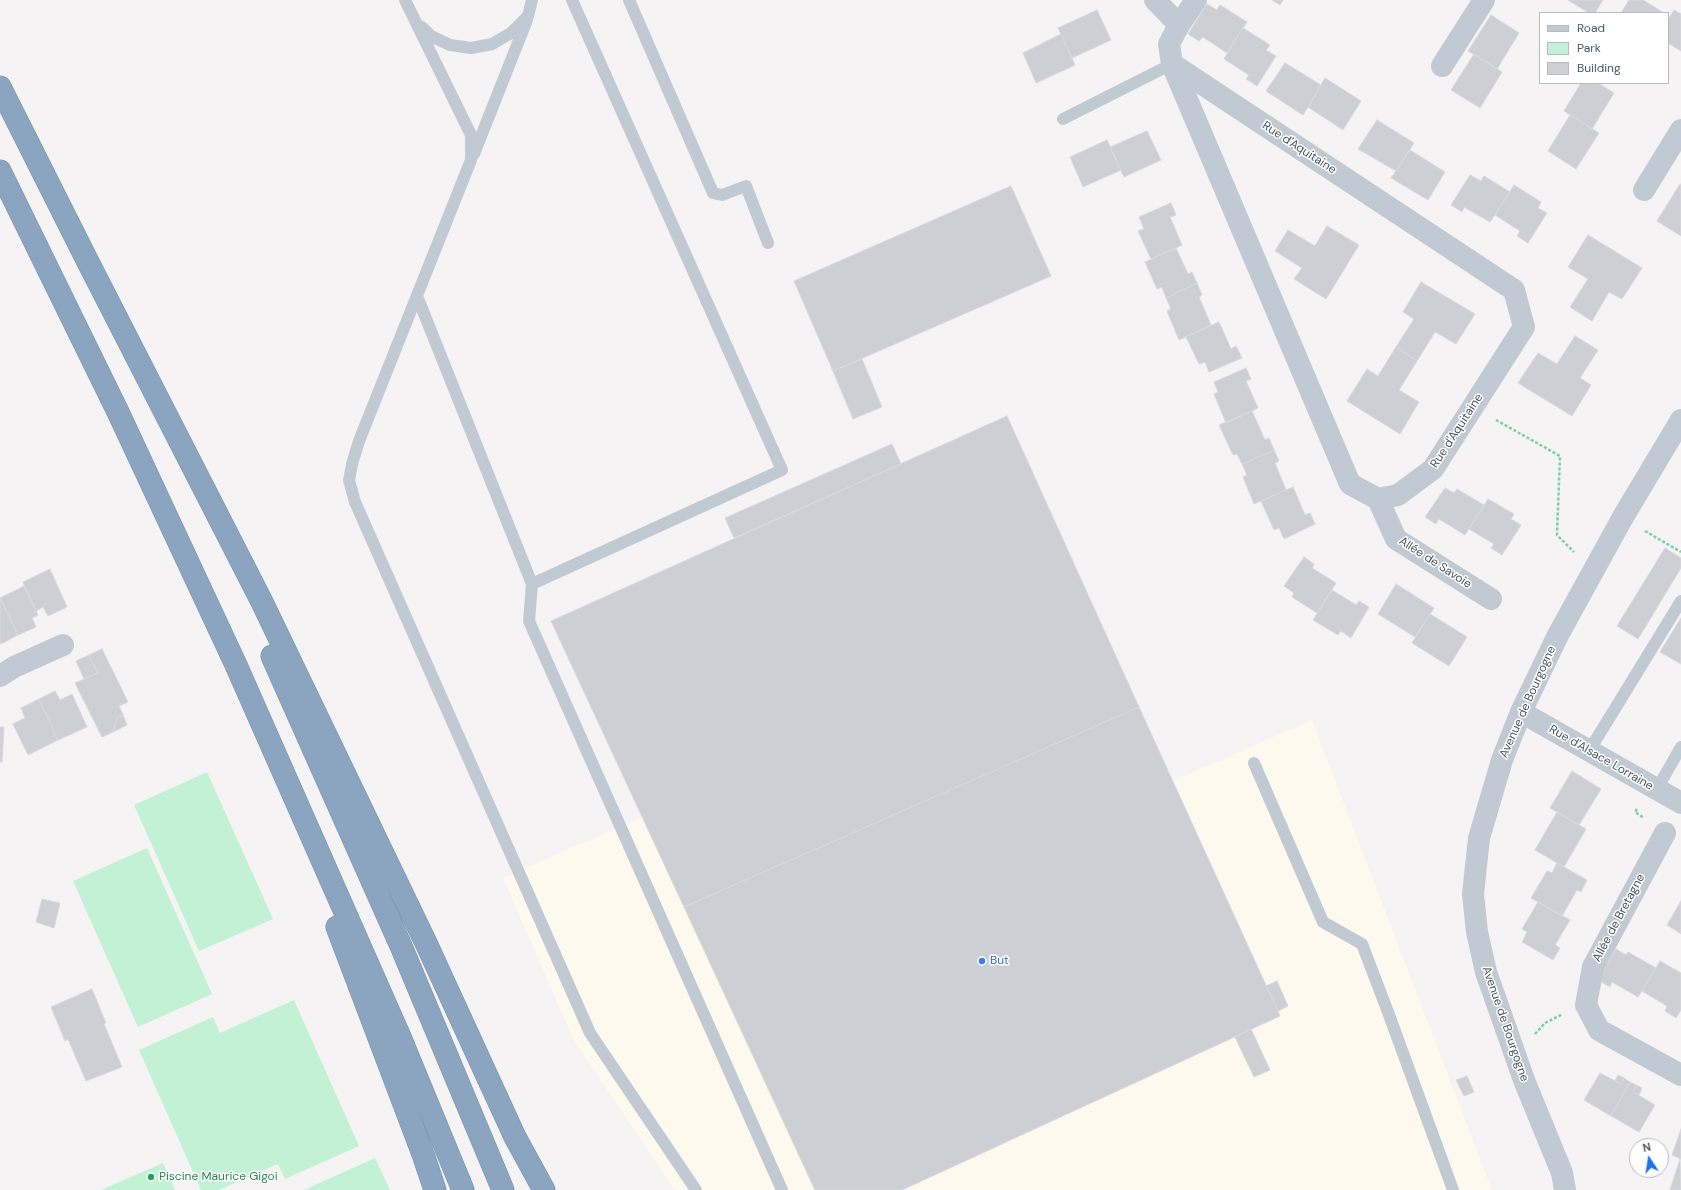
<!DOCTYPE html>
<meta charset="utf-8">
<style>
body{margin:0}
#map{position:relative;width:1681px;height:1190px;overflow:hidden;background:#f5f3f3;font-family:"DM Sans",sans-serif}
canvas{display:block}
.legend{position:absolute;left:1539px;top:12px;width:130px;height:72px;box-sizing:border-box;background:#fff;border:1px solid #b7bbc0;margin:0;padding:5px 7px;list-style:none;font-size:12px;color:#4a5661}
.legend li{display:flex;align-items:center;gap:8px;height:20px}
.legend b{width:20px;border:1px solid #b7bbc0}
.north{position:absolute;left:1629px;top:1138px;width:40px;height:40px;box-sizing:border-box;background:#fff;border:1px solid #b7bbc0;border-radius:50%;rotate:348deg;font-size:11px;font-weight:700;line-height:16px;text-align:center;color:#4a5661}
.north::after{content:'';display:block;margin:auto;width:14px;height:18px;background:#1a73e8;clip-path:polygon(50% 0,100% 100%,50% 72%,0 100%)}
</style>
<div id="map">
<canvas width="1681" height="1190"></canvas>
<ul class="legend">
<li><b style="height:5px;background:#c1cad2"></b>Road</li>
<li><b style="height:11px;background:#c3f1d5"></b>Park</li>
<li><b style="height:11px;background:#cdcfd5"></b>Building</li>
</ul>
<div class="north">N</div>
</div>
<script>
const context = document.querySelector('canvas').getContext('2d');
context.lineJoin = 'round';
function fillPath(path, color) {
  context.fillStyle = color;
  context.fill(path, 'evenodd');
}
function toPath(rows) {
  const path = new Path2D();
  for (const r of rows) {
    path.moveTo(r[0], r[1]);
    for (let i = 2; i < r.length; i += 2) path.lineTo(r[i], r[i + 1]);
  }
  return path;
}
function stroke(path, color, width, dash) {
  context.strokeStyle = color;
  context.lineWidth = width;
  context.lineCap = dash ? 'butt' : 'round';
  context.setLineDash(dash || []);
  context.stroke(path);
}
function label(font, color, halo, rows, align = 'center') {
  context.font = font + ' "DM Sans",sans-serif';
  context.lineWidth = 3;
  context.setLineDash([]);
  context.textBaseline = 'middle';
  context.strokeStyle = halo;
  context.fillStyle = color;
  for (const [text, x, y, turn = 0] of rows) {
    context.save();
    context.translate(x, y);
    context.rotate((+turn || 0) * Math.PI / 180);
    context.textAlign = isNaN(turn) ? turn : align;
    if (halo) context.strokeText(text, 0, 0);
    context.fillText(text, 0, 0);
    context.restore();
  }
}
const commercial = toPath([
 [1098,616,1173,781,1312,720,1492,1190,675,1190,574,1041,503,878]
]);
const green = toPath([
 [207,772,273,919,199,951,134,805],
 [147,848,212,994,138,1027,73,881],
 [294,1000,359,1146,285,1179,278,1164,219,1190,201,1190,139,1050,213,1017,220,1033],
 [375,1158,390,1190,304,1190],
 [163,1163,175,1190,101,1190]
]);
const building = toPath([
 [1272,0,1283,0,1280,5,1272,0],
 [1568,0,1603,0,1595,13,1589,13,1568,0],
 [1629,0,1643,0,1664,13,1621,13,1629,0],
 [1207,4,1217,10,1220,5,1247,22,1227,53,1203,37,1199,41,1188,34,1207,4],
 [1097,10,1111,40,1072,58,1058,28,1097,10],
 [1674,10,1681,14,1681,51,1668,43,1668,20,1674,10],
 [1491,15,1519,33,1497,69,1468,51,1491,15],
 [1243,28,1270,45,1266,50,1276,56,1257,86,1246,79,1249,75,1224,59,1243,28],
 [1061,34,1075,65,1036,83,1023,53,1061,34],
 [1474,54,1502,72,1480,108,1451,90,1474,54],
 [1285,63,1321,85,1303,115,1266,91,1285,63],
 [1325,78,1361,101,1343,130,1308,107,1325,78],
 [1581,83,1598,83,1614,93,1592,129,1564,111,1581,83],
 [1570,115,1599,133,1576,169,1548,151,1570,115],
 [1377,120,1414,143,1396,171,1358,149,1377,120],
 [1147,131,1161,160,1124,177,1110,147,1147,131],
 [1107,140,1121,170,1083,187,1070,157,1107,140],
 [1410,150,1445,172,1428,200,1391,178,1410,150],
 [1470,175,1481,181,1484,176,1510,192,1490,222,1464,207,1462,212,1451,205,1470,175],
 [1680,184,1681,185,1681,236,1657,221,1680,184],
 [1514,185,1541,202,1538,208,1547,213,1528,243,1517,236,1520,231,1495,215,1514,185],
 [1011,186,1051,276,833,371,794,281,1011,186],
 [1171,203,1176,215,1170,217,1182,245,1151,259,1138,231,1144,229,1139,217,1171,203],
 [1327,226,1359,245,1326,299,1294,279,1302,268,1275,251,1288,230,1315,246,1327,226],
 [1588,235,1642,268,1622,299,1609,292,1592,321,1570,307,1588,279,1568,267,1588,235],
 [1176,248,1188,274,1192,272,1197,283,1166,298,1162,287,1157,289,1145,262,1176,248],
 [1421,282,1475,314,1456,344,1435,332,1417,361,1396,347,1414,319,1403,312,1421,282],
 [1197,283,1202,295,1199,297,1211,325,1179,340,1167,311,1171,309,1166,298,1197,283],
 [1219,322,1231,349,1236,346,1242,358,1209,372,1205,362,1199,364,1186,337,1219,322],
 [1575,336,1598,350,1580,378,1591,385,1572,416,1518,383,1538,353,1557,364,1575,336],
 [1396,347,1417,361,1399,390,1419,402,1400,434,1347,401,1367,369,1378,376,1396,347],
 [862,359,882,407,853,419,833,371,862,359],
 [1246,368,1251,379,1246,381,1258,408,1226,423,1214,394,1218,392,1214,382,1246,368],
 [1252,411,1265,440,1269,438,1274,450,1242,464,1237,454,1233,455,1219,425,1252,411],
 [1007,416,1139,707,684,907,551,621,1007,416],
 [892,444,901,464,734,538,725,518,892,444],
 [1274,450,1279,461,1275,463,1286,490,1254,504,1243,477,1247,475,1242,464,1274,450],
 [1293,487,1305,515,1310,513,1315,524,1284,539,1279,528,1274,530,1261,501,1293,487],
 [1445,488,1454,493,1457,489,1484,505,1465,535,1439,519,1436,524,1425,517,1445,488],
 [1488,499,1514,514,1511,519,1521,525,1502,555,1491,548,1494,544,1469,529,1488,499],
 [1665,548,1681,558,1681,568,1638,639,1617,626,1665,548],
 [1304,557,1314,564,1312,568,1336,583,1317,613,1292,597,1294,593,1284,586,1304,557],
 [50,569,67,607,48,616,43,607,36,611,23,582,50,569],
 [1396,584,1434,608,1415,637,1378,614,1396,584],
 [24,586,38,615,32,618,36,627,18,635,0,598,24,586],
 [1332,590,1356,605,1359,601,1369,607,1351,638,1341,631,1338,635,1313,620,1332,590],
 [0,598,18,635,1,644,0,643,0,598],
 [1430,614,1467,637,1449,666,1412,643,1430,614],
 [1681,618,1681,664,1660,652,1681,618],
 [102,649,128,702,119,706,124,717,118,715,113,732,102,737,75,683,98,673,89,655,102,649],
 [89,655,98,673,84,679,76,661,89,655],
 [55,691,60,700,72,694,87,727,58,740,39,699,55,691],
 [39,699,58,740,28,755,13,724,25,718,21,708,39,699],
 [1139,707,1280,1016,902,1190,815,1190,684,907,1139,707],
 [118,715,124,717,127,725,113,732,118,715],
 [0,727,4,727,2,762,0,762,0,727],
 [1572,771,1601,789,1579,825,1550,808,1572,771],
 [1557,812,1586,829,1564,867,1535,850,1557,812],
 [1557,863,1587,880,1581,892,1577,890,1562,916,1531,898,1547,871,1552,873,1557,863],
 [42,899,60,903,54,928,36,922,42,899],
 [1681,901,1681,934,1667,925,1681,901],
 [1538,902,1570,920,1555,945,1560,948,1553,960,1522,942,1527,932,1522,929,1538,902],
 [1616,949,1626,955,1628,952,1656,968,1638,997,1612,982,1610,987,1598,980,1616,949],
 [1660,961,1681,973,1681,1010,1676,1018,1665,1011,1667,1006,1642,991,1660,961],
 [1277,981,1288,1006,1278,1011,1266,986,1277,981],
 [92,989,106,1023,104,1024,122,1067,86,1081,68,1039,65,1041,51,1007,92,989],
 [1251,1029,1270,1070,1254,1077,1235,1037,1251,1029],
 [1600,1073,1621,1084,1624,1078,1630,1082,1611,1116,1584,1100,1600,1073],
 [1618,1075,1624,1078,1621,1084,1615,1081,1618,1075],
 [1467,1076,1474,1092,1464,1096,1456,1080,1467,1076],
 [1630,1082,1636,1085,1633,1092,1655,1105,1639,1132,1611,1116,1630,1082],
 [1636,1085,1642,1088,1639,1095,1633,1092,1636,1085],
 [1681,1129,1681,1159,1672,1155,1681,1129],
 [1680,1159,1681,1190,1670,1190,1680,1159]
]);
const path = toPath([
 [1496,420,1560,456,1557,535,1574,552],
 [1645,531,1681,552],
 [1637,809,1635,812,1644,818],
 [1535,1034,1545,1023,1563,1014]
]);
const lane = toPath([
 [405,0,471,135,471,160,359,441,352,464,349,480,355,502,590,1033,696,1190],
 [629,0,713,193,722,195,746,186,768,243],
 [422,27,431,36,450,45,471,48,492,44,511,33,528,16,532,0],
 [1063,119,1172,64],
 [474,154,527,20],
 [417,296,532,584,529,621,782,1190],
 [532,584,782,470,572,0],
 [1589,751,1681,601],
 [1254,763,1323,922,1362,944,1388,1012,1453,1190],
 [1657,789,1681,747]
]);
const street = toPath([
 [1155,0,1179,25],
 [1172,64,1514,290,1524,327,1433,469,1398,495,1378,499,1350,484,1172,64,1169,44,1179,25,1196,0],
 [1442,66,1484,0],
 [1644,190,1681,130],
 [1378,499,1396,539,1491,599],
 [0,676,14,667,63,645],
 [1521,712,1681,803],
 [1665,833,1593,967,1586,1005,1599,1030,1681,1075],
 [1565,1190,1562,1173,1524,1080,1486,972,1477,932,1473,894,1479,838,1502,760,1521,712,1558,635,1623,517,1681,420]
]);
const highway = toPath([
 [0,87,88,262,261,600,426,943,515,1137,544,1190],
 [0,171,118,412,236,665,400,1037,463,1190],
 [272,656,401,946,503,1190],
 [337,927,424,1157,435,1190]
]);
const markers = [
 [982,961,4,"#3f7fe0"],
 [151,1177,4,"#2e9e5b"]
];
const streetNames = [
 ["Rue d'Aquitaine",1299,148,33],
 ["Rue d'Aquitaine",1457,431,-57],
 ["Allée de Savoie",1435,563,33],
 ["Avenue de Bourgogne",1528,702,-66],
 ["Rue d'Alsace Lorraine",1601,758,30],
 ["Allée de Bretagne",1619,918,-62],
 ["Avenue de Bourgogne",1505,1024,71]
];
const shopNames = [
 ["But",990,961]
];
const leisureNames = [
 ["Piscine Maurice Gigoi",159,1177]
];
fillPath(commercial, '#fdf9ef');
fillPath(green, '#c3f1d5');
fillPath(building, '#cdcfd5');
stroke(building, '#d7d9de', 1);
stroke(highway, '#7690ad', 23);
stroke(path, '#7ad0a6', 2.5, [3, 2]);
stroke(lane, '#c1cad2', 12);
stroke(street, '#c1cad2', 22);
stroke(highway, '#8ba5c1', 22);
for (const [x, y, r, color] of markers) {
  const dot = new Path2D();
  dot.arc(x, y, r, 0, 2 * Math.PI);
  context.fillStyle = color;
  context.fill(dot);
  stroke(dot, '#fff', 1.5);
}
label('12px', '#4a5661', '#fff', streetNames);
label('12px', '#366cbe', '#fff', shopNames, 'left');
label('12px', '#27864d', '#fff', leisureNames, 'left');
</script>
